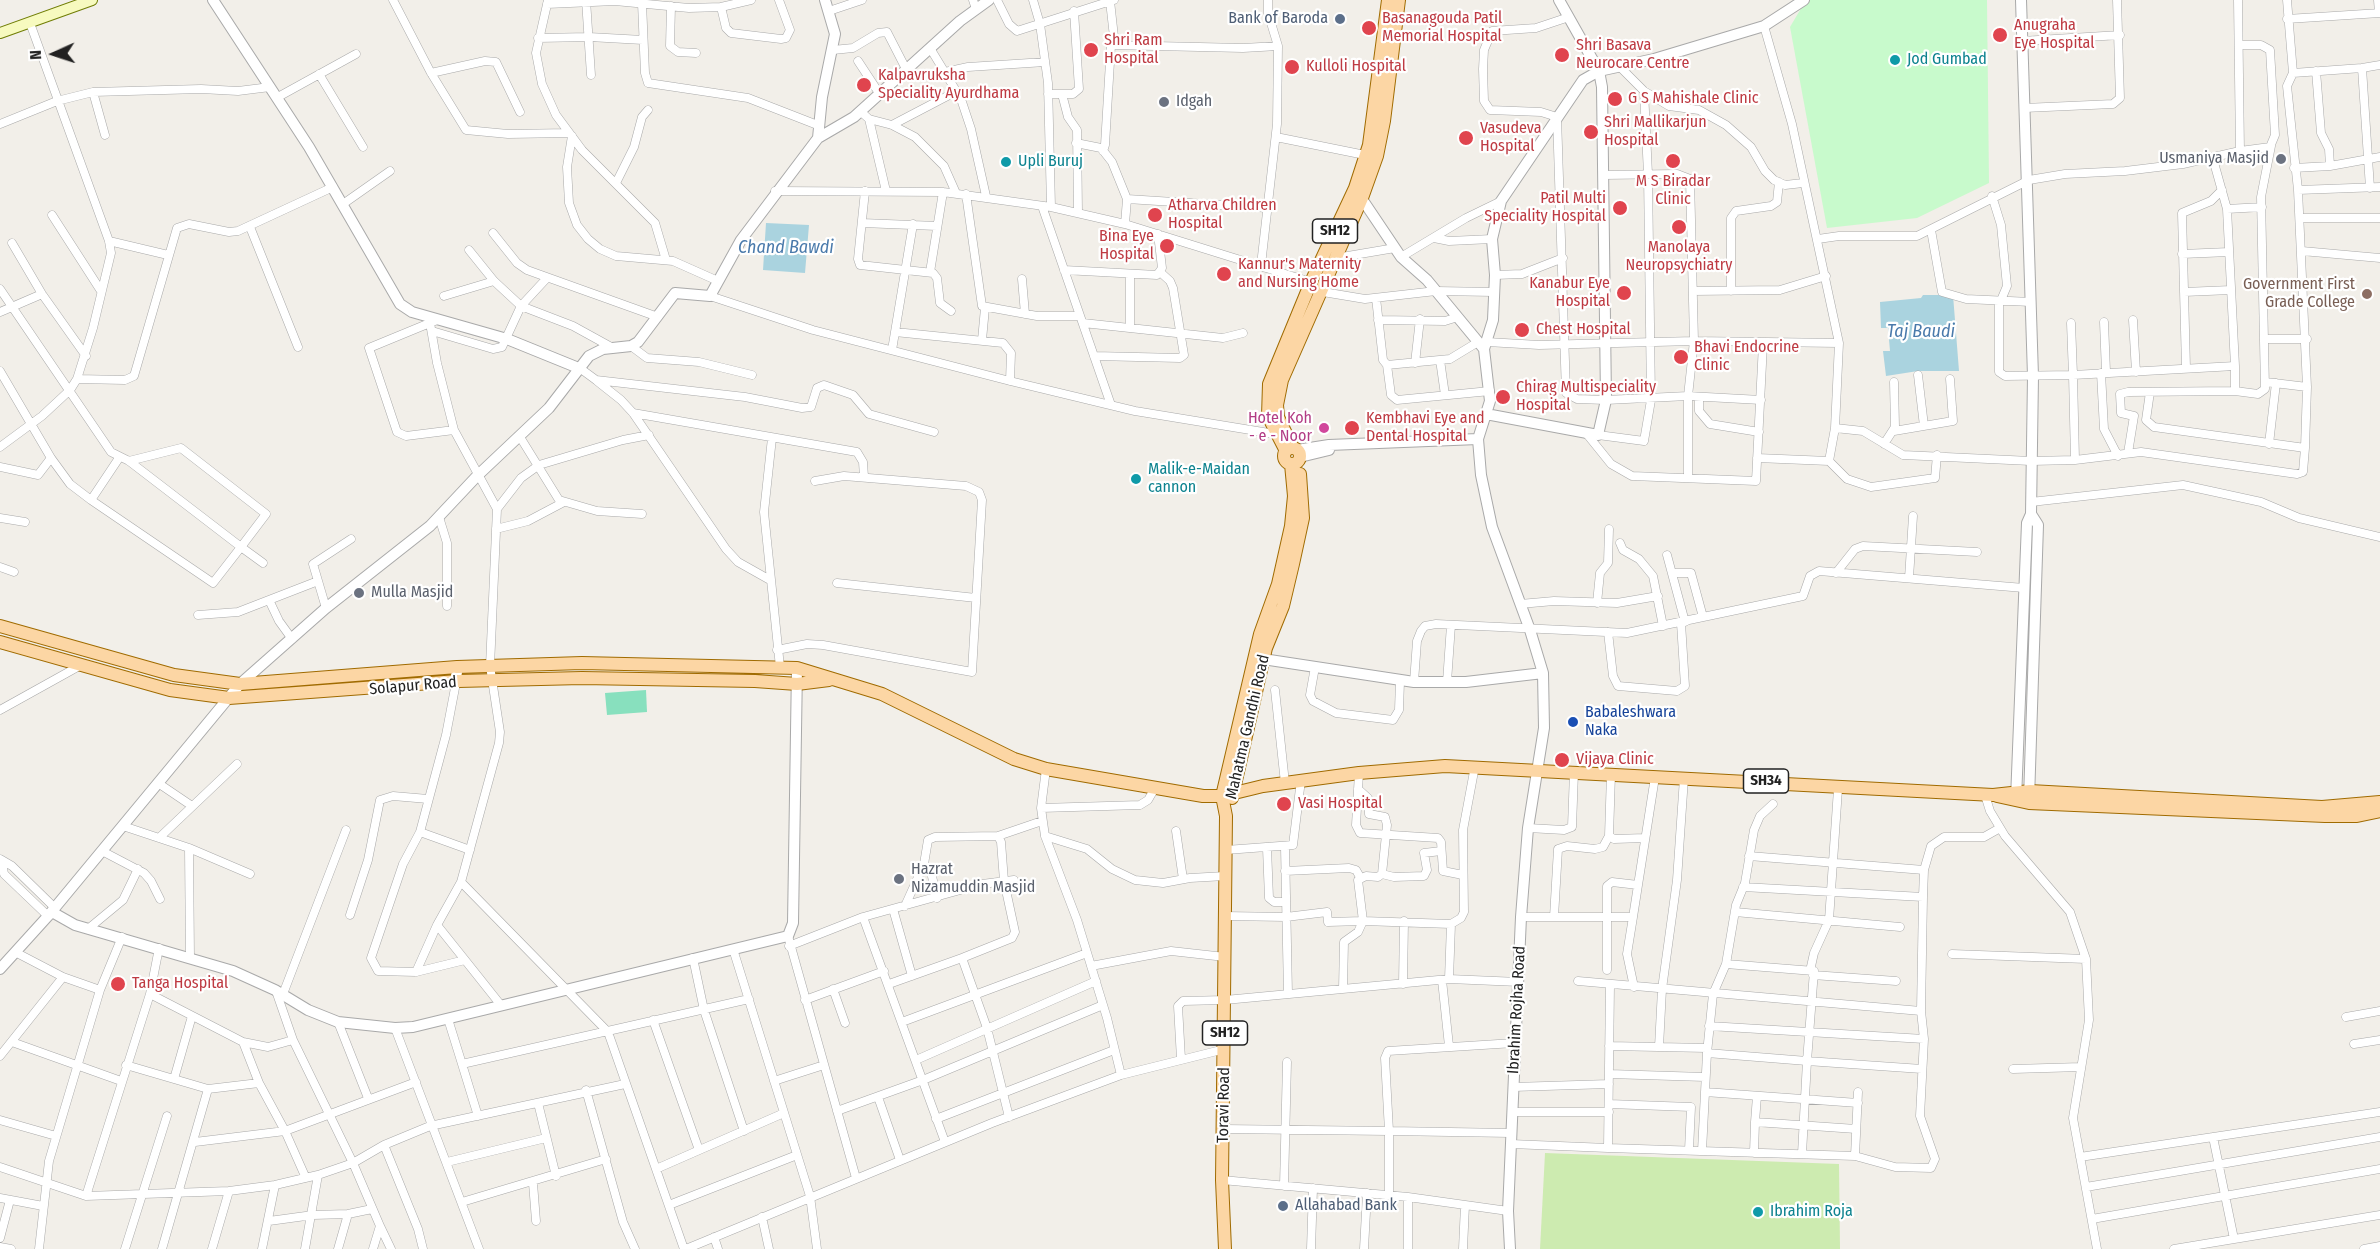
<!DOCTYPE html>
<style>
body{margin:0}
#map{position:relative;width:2380px;height:1249px;overflow:hidden;background:#f2efe9;font-family:"Fira Sans Condensed",sans-serif}
canvas{display:block}
.north{position:absolute;left:24px;top:24px;width:60px;height:60px;-webkit-text-stroke:4px #fff;paint-order:stroke;rotate:267deg;font-size:16px;font-weight:700;line-height:24px;text-align:center;color:#222}
.north::after{content:'';display:block;margin:auto;width:21px;height:27px;background:#222;clip-path:polygon(50% 0,100% 100%,50% 72%,0 100%)}
</style>
<div id="map">
<canvas width="2380" height="1249"></canvas>
<div class="north">N</div>
</div>
<script>
const context = document.querySelector('canvas').getContext('2d');
context.lineJoin = 'round';
function fillPath(path, color) {
  context.fillStyle = color;
  context.fill(path, 'evenodd');
}
function toPath(rows) {
  const path = new Path2D();
  for (const r of rows) {
    if (r.length === 3) {
      path.moveTo(r[0] + r[2], r[1]);
      path.arc(r[0], r[1], r[2], 0, 2 * Math.PI);
      continue;
    }
    path.moveTo(r[0], r[1]);
    for (let i = 2; i < r.length; i += 2) path.lineTo(r[i], r[i + 1]);
  }
  return path;
}
function stroke(path, color, width, dash) {
  context.strokeStyle = color;
  context.lineWidth = width;
  context.lineCap = dash ? 'butt' : 'round';
  context.setLineDash(dash || []);
  context.stroke(path);
}
function label(font, color, halo, rows, align = 'center') {
  context.font = font + ' "Fira Sans Condensed",sans-serif';
  context.lineWidth = 4.5;
  context.setLineDash([]);
  context.textBaseline = 'middle';
  context.strokeStyle = halo;
  context.fillStyle = color;
  for (const [text, x, y, turn = 0] of rows) {
    context.save();
    context.translate(x, y);
    context.rotate((+turn || 0) * Math.PI / 180);
    context.textAlign = isNaN(turn) ? turn : align;
    if (halo) context.strokeText(text, 0, 0);
    context.fillText(text, 0, 0);
    context.restore();
  }
}
const grass = toPath([
 [1545,1153,1839,1164,1840,1249,1540,1249]
]);
const park = toPath([
 [1806,0,1987,0,1989,183,1917,218,1827,228,1790,27]
]);
const pitch = toPath([
 [646,690,647,712,607,715,605,693]
]);
const water = toPath([
 [766,223,809,225,805,273,763,270],
 [1923,295,1953,295,1959,371,1918,371,1886,376,1883,351,1890,351,1888,328,1881,328,1880,302,1921,298]
]);
const minor = toPath([
 [393,0,431,73,466,130,508,134,569,133],
 [548,0,536,53,542,84,556,115,582,150,655,223,666,260],
 [586,0,591,75],
 [973,0,976,9],
 [997,0,1009,24,1017,31,1114,0],
 [1033,0,1040,24,1048,83,1051,207],
 [2287,0,2293,73,2362,68,2370,188],
 [2378,0,2379,13],
 [642,3,645,73,648,83,748,98,820,126],
 [547,4,615,1,689,8,721,7,751,0],
 [671,6,670,46,678,52,696,53],
 [721,7,726,28,731,33,781,39,786,38,790,30,779,0],
 [829,11,862,0],
 [1569,17,1536,28,1492,31,1484,50,1483,69,1484,101,1490,110,1541,112,1557,117,1566,393,1577,399,1606,400,1688,396,1761,400],
 [2287,19,2380,13],
 [1764,26,1792,124,1839,343,1835,428,1829,461],
 [538,38,589,37,643,40],
 [2022,41,2120,35],
 [1111,45,1243,48,1278,46],
 [2239,45,2261,45,2270,50,2275,135,2270,147,2240,151],
 [930,48,961,99,971,129,986,196],
 [833,50,853,48,878,33,887,32,906,69],
 [858,61,879,93],
 [1621,68,1644,91,1669,106,1699,110,1726,125,1751,147,1765,171,1774,180,1785,185,1803,183],
 [2362,68,2380,65],
 [2316,71,2321,133,2329,149,2330,166],
 [945,72,968,67,1045,62],
 [431,73,485,61,496,62,520,112],
 [2293,73,2287,86,2298,190,2307,387],
 [319,74,363,147],
 [93,92,105,135],
 [1048,94,1073,94,1079,89,1074,11],
 [1062,94,1068,117,1077,130,1078,213],
 [278,97,356,54],
 [2024,108,2113,104,2120,98,2117,0],
 [860,111,869,119,892,125,915,137,944,166,956,193],
 [869,119,886,191],
 [0,124,57,101,93,92,201,89,238,91,270,87],
 [892,125,957,91],
 [572,136,567,167,569,203,577,225,588,239,600,249,616,256,673,261,718,281],
 [1276,137,1365,155],
 [1076,143,1101,148,1112,162,1127,199,1125,224],
 [1103,151,1105,145,1111,45,1114,37,1110,1],
 [2294,168,2330,166,2380,157],
 [1603,175,1677,174,1690,179,1694,341,1688,396,1688,478],
 [616,183,634,147,642,117,648,110],
 [2298,190,2380,187],
 [775,191,943,192,1051,207,1125,224,1311,282],
 [865,191,858,259,860,265,933,273,937,278,940,303,951,311],
 [966,194,982,306,1037,316,1080,316],
 [1992,196,2001,225,2007,286,1999,305,1999,372,2005,376,2073,375,2075,460],
 [1127,199,1268,208],
 [343,204,390,171],
 [1042,206,1111,405],
 [2227,209,2262,207],
 [52,215,101,291],
 [2300,218,2380,218],
 [862,223,937,226],
 [250,227,298,347],
 [1931,230,1942,292,1966,299,2031,302],
 [493,233,517,263,527,270,658,317],
 [1434,238,1449,241,1492,239],
 [1818,239,1839,236,1917,236,2029,180,2065,174,2125,171,2183,164,2240,151,2238,0],
 [109,241,168,255],
 [12,243,42,294,86,356],
 [469,250,494,281,521,306,573,326,613,348],
 [2302,251,2380,258],
 [2182,254,2229,252],
 [1401,257,1466,218,1501,201],
 [1336,258,1395,248],
 [1261,265,1277,124,1278,46,1268,13,1268,0],
 [1064,270,1157,275,1162,268,1158,234],
 [930,272,943,192],
 [1495,275,1522,274,1563,258],
 [1022,279,1025,314],
 [0,289,111,452,129,461,241,547,213,583,91,500,119,458],
 [1317,291,1365,299,1436,291,1494,292],
 [1693,291,1780,290,1826,276],
 [1731,291,1731,218,1736,211,1771,206,1777,202,1779,182],
 [2184,292,2231,290],
 [444,296,494,281],
 [710,296,813,330,1010,381,1135,411,1275,434],
 [1376,298,1383,360,1387,365,1450,359,1478,342],
 [0,312,42,294],
 [437,320,369,348,397,432,406,436,454,430],
 [1378,320,1445,321,1458,317],
 [2133,320,2136,372],
 [2104,322,2106,372],
 [430,323,437,363,454,430,497,509],
 [1083,323,1223,338,1243,333],
 [2071,323,2073,375,2235,366,2227,209,2213,159],
 [1130,327,1130,274],
 [432,331,493,349,502,347,521,306,546,279],
 [895,332,1003,343,1011,353,1010,381],
 [2266,339,2307,339],
 [982,340,985,308],
 [1487,342,1539,345,1694,341,1839,343],
 [631,346,647,358,699,362,752,375],
 [892,350,913,224],
 [1094,356,1180,358,1184,355,1173,288,1170,281,1160,272],
 [1440,360,1445,395],
 [1415,363,1420,319],
 [1387,365,1391,395,1397,400,1490,391],
 [2186,368,2182,213,2211,201,2222,190],
 [581,369,596,380,745,397,802,408,811,407,817,388,824,385,853,395,869,414,934,432],
 [0,371,51,458,70,484,91,500],
 [2101,373,2104,429,2118,456],
 [1918,375,1924,426],
 [77,379,125,380,134,376,177,228,189,224,229,232,238,231,333,187],
 [597,381,621,400,633,413,726,549,738,562,770,580],
 [2235,391,2258,394,2265,389,2261,197,2271,146],
 [2150,392,2146,420,2154,427,2305,448,2307,387,2266,382],
 [1699,397,1699,411,1710,424,1759,432],
 [633,413,857,452,863,462,864,477],
 [1835,428,1863,431,1903,455,2031,461,2075,460,2141,452,2297,474,2303,472,2305,448],
 [1894,431,1953,421,1950,379],
 [1586,433,1611,464,1632,476,1756,481,1763,344],
 [1598,435,1644,441,1651,400,1648,174,1644,91],
 [520,437,559,500,597,511,642,514],
 [772,438,764,512,780,667],
 [1884,444,1895,427,1894,382],
 [2269,444,2276,383],
 [0,447,42,416,70,390,77,379,93,328,111,253,109,241,30,23],
 [2128,453,2134,416,2121,413,2120,394,2128,392,2235,391,2235,366],
 [1757,458,1829,461,1847,479,1871,487,1935,478,1937,455],
 [129,461,181,448,266,514,241,547,263,563],
 [0,467,38,475,51,458],
 [2031,502,2183,485,2261,502,2299,518,2380,537],
 [439,517,447,543,447,606],
 [0,518,25,522],
 [496,529,528,521,564,502],
 [1620,543,1623,550,1639,559,1653,576,1663,626],
 [1667,555,1685,622],
 [0,567,14,572],
 [1672,573,1691,573,1703,617],
 [1836,573,1855,549,1863,546,1977,552],
 [1909,578,1913,516],
 [837,583,976,598],
 [269,600,279,621,292,639],
 [1597,603,1600,573,1608,563,1609,529],
 [1520,604,1554,601,1617,603,1658,596],
 [326,608,313,564,351,539],
 [198,615,238,612,318,581],
 [1608,632,1613,676,1618,686,1677,691,1685,686,1681,623],
 [777,650,807,644,823,645,972,672,982,500,979,492,966,486,844,476,815,481],
 [459,667,446,735,420,832,403,864,371,958,378,971,416,972,465,960,500,1004],
 [1315,667,1310,695,1313,701,1336,713,1393,720,1399,710,1400,681],
 [1414,682,1417,641,1421,631,1425,626,1436,624,1627,633,1803,596,1810,576,1819,571,2024,588],
 [1447,682,1451,625],
 [1275,690,1285,783],
 [0,710,81,665],
 [1046,769,1041,808,1045,836,1077,920,1107,1018,1121,1075],
 [1359,773,1356,825,1360,833,1438,838,1441,842,1443,871,1463,875],
 [1611,774,1609,836,1614,839,1645,838],
 [158,783,192,806],
 [1985,795,1990,811,2005,836,2070,912,2086,959,2089,1020,2073,1118,2097,1249],
 [1041,808,1140,805,1148,800,1155,788],
 [123,826,189,848,250,874],
 [1528,828,1564,830,1572,827,1574,772],
 [1176,831,1183,879],
 [420,832,470,850],
 [998,836,1042,821],
 [1045,836,1087,849,1112,869,1135,880,1163,883,1190,878,1225,876],
 [159,838,237,764],
 [1285,847,1288,994],
 [189,848,190,958],
 [1267,848,1269,898,1274,902,1286,902],
 [1226,850,1293,845,1301,780],
 [102,851,144,873,151,881,160,899],
 [1749,856,1924,870],
 [0,859,12,866,55,908],
 [2,861,4,874,48,916],
 [923,866,931,872,937,898],
 [1285,871,1349,868,1356,870,1360,877],
 [1382,874,1394,877,1424,876,1427,870,1424,853,1441,851],
 [461,882,608,1032,684,1249],
 [1743,887,1923,897],
 [905,906,924,864,928,840,935,837,998,836,1001,842,1004,881,1015,932,1012,938,962,958],
 [893,909,912,976],
 [1735,912,1900,927],
 [350,915,368,860,380,800,393,796,428,799],
 [1225,916,1286,917,1327,912,1328,922,1363,921,1358,880,1366,876,1378,877,1382,874,1387,825,1385,817,1369,814,1368,798,1358,789],
 [863,917,945,1142],
 [1521,917,1633,917,1655,777],
 [1554,917,1558,849,1567,846,1595,849,1603,847,1609,836],
 [1633,917,1627,954,1634,987],
 [1451,924,1461,918,1464,912,1463,830,1475,766],
 [437,925,465,960],
 [88,929,123,900,138,869],
 [788,936,856,1178],
 [789,946,863,917,982,884,1014,880],
 [733,949,810,1196,817,1249],
 [15,952,63,977,100,990],
 [1952,954,2086,959],
 [693,958,704,1010,744,1131],
 [1726,964,1736,905,1745,883,1754,830,1760,816,1773,804],
 [1091,966,1171,951,1225,957],
 [1607,970,1607,886,1612,882,1638,885],
 [1810,971,1814,953,1829,920,1838,789],
 [416,972,437,925,461,882,499,743,500,732,490,666,497,509,521,478,539,465,623,440,649,435],
 [1813,975,1896,981],
 [1442,980,1449,1046],
 [1578,981,1921,1011,1924,1039,1920,1116,1935,1159,1931,1168,1895,1167,1855,1156,1858,1092],
 [889,984,962,958,987,1028,1009,1117],
 [1403,984,1404,921],
 [833,989,845,1023],
 [1343,989,1344,942,1358,932,1363,921,1451,924,1449,979],
 [150,994,243,1042,259,1083],
 [283,994,346,830],
 [805,1000,884,971],
 [1921,1011,1923,897,1924,870,1931,846,1944,837,1984,837,2000,828],
 [2346,1017,2380,1011],
 [448,1019,462,1064,749,999],
 [653,1020,699,1150],
 [338,1022,368,1098],
 [902,1022,1087,953],
 [1709,1026,1924,1039],
 [395,1028,479,1249],
 [293,1040,353,1163,380,1226,373,1249],
 [12,1042,121,1081],
 [243,1042,268,1047,293,1040,276,991],
 [2354,1044,2380,1040],
 [1609,1046,1707,1048],
 [1659,1047,1662,989,1677,880,1684,778],
 [0,1056,63,977],
 [1181,1059,1178,1006,1183,1001,1225,1000,1449,979,1519,982],
 [916,1060,1096,981],
 [462,1064,478,1116],
 [126,1065,208,1089],
 [2013,1069,2081,1067],
 [1609,1074,1705,1077],
 [174,1079,192,1016],
 [774,1081,824,1065],
 [1513,1087,1609,1084],
 [586,1090,623,1222,635,1249],
 [1705,1092,1858,1103],
 [878,1097,900,1160],
 [538,1103,556,1176],
 [1609,1104,1691,1107,1689,1150],
 [837,1111,923,1080,1103,1005],
 [1512,1112,1609,1112],
 [936,1119,1114,1050],
 [0,1120,56,1136],
 [1755,1122,1757,1096],
 [1223,1129,1389,1131,1385,1058,1388,1051,1514,1043],
 [2213,1137,2234,1239],
 [195,1142,285,1131,416,1082],
 [1511,1144,1608,1148,1610,985],
 [384,1145,418,1229,423,1249],
 [1608,1148,1855,1156],
 [1702,1151,1707,1053],
 [1754,1153,1755,1122,1856,1129],
 [1802,1154,1807,1061,1814,971,1726,964,1713,994,1707,1053,1807,1061,1922,1069],
 [2080,1157,2380,1112],
 [447,1162,546,1138],
 [0,1167,86,1196,229,1191],
 [656,1169,784,1113],
 [1222,1180,1408,1197,1508,1211],
 [533,1183,536,1221],
 [1284,1186,1287,1062],
 [2086,1187,2380,1137],
 [1389,1195,1389,1131,1511,1133],
 [86,1196,150,994,159,948],
 [0,1198,43,1206],
 [462,1202,606,1159],
 [669,1205,797,1155],
 [762,1217,769,1249],
 [2092,1219,2380,1169],
 [269,1221,313,1215,348,1214],
 [380,1226,391,1249],
 [714,1237,718,1249],
 [0,1238,10,1200],
 [0,1247,11,1249],
 [39,1249,49,1161,100,990,122,937],
 [125,1249,167,1116],
 [162,1249,208,1089,259,1083,285,1131,305,1176],
 [212,1249,229,1191,275,1185,318,1175],
 [262,1249,275,1185],
 [305,1249,318,1175,353,1163,384,1145,430,1126,625,1084],
 [338,1249,348,1214,372,1209],
 [686,1249,992,1123,1121,1075,1225,1049],
 [1311,1249,1313,1188],
 [1364,1249,1367,1193],
 [1408,1249,1408,1197],
 [1463,1249,1465,1205],
 [2174,1249,2380,1215],
 [2364,1249,2380,1246]
]);
const tertiary = toPath([
 [213,0,309,147,400,304,412,312,507,339,581,369],
 [818,138,854,117,960,21,989,0],
 [1358,193,1401,257,1427,280,1484,349,1490,401,1478,439,1481,475,1492,527,1530,630,1543,673,1544,728,1528,828,1521,917,1508,1211,1510,1249],
 [1484,349,1493,320,1495,275,1492,239,1501,201,1583,80,1599,71,1654,59,1764,26,1804,0],
 [1486,414,1598,435,1606,400,1602,87,1599,71,1559,0],
 [1297,450,1329,445,1478,439],
 [1300,457,1329,450],
 [1263,659,1414,682,1466,682,1543,673],
 [2016,799,2027,523,2031,514,2033,376,2021,0],
 [2029,799,2038,525,2031,514],
 [52,912,75,925,233,971,275,990,308,1010,338,1022,395,1028,413,1027,788,936,793,923,797,668],
 [0,969,48,916,240,684,326,608,430,526,477,476,549,408,589,356,603,349,631,346,638,342,675,293,710,296,741,240,818,138,822,97,835,34,825,0]
]);
const secondary = toPath([
 [0,33,92,0]
]);
const primary = toPath([
 [1293,448,1278,417,1277,405,1282,380,1362,198,1377,156,1384,121,1399,0],
 [1292,456,8],
 [1286,451,1268,416,1269,384,1311,282,1355,188,1369,145,1388,0],
 [0,626,174,675,240,684,457,667,582,663,797,668,882,694,1014,759,1046,769,1203,796,1222,796,1263,786,1359,773,1445,766,1993,795,2030,791,2322,807,2380,802],
 [0,642,170,690,229,698,458,681,582,678,755,681,797,684,829,680],
 [1997,796,2029,803,2325,816,2357,816,2380,811],
 [1232,798,1266,648,1283,606,1293,564,1303,518,1300,474],
 [1225,1249,1222,1180,1226,816,1222,796,1260,634,1278,584,1291,526,1294,496,1291,464]
]);
const markers = [
 [1340,19,6,"#5c6f8a"],
 [1369,28,8,"#e0444e"],
 [2000,35,8,"#e0444e"],
 [1091,50,8,"#e0444e"],
 [1562,55,8,"#e0444e"],
 [1895,60,6,"#0f9aa8"],
 [1292,67,8,"#e0444e"],
 [864,85,8,"#e0444e"],
 [1615,99,8,"#e0444e"],
 [1164,102,6,"#6b7280"],
 [1591,132,8,"#e0444e"],
 [1466,138,8,"#e0444e"],
 [2281,159,6,"#6b7280"],
 [1673,161,8,"#e0444e"],
 [1006,162,6,"#0f9aa8"],
 [1620,208,8,"#e0444e"],
 [1155,215,8,"#e0444e"],
 [1679,227,8,"#e0444e"],
 [1167,246,8,"#e0444e"],
 [1224,274,8,"#e0444e"],
 [1624,293,8,"#e0444e"],
 [2367,294,6,"#8d6e63"],
 [1522,330,8,"#e0444e"],
 [1681,357,8,"#e0444e"],
 [1503,397,8,"#e0444e"],
 [1324,428,6,"#d1479c"],
 [1352,428,8,"#e0444e"],
 [1136,479,6,"#0f9aa8"],
 [359,593,6,"#6b7280"],
 [1573,722,6,"#1a4fb4"],
 [1562,760,8,"#e0444e"],
 [1284,804,8,"#e0444e"],
 [899,879,6,"#6b7280"],
 [118,984,8,"#e0444e"],
 [1283,1206,6,"#5c6f8a"],
 [1758,1212,6,"#0f9aa8"]
];
const shields = [
 [1335,231,45],
 [1766,781,45],
 [1225,1033,45]
];
const shieldNames = [
 ["SH12",1335,231],
 ["SH34",1766,781],
 ["SH12",1225,1033]
];
const serviceNames = [
 ["Bank of Baroda",1328,19],
 ["Allahabad Bank",1295,1206,"left"]
];
const healthNames = [
 ["Basanagouda Patil",1382,19],
 ["Memorial Hospital",1382,37],
 ["Anugraha",2014,26],
 ["Eye Hospital",2014,44],
 ["Shri Ram",1104,41],
 ["Hospital",1104,59],
 ["Shri Basava",1576,46],
 ["Neurocare Centre",1576,64],
 ["Kulloli Hospital",1306,67],
 ["Kalpavruksha",878,76],
 ["Speciality Ayurdhama",878,94],
 ["G S Mahishale Clinic",1628,99],
 ["Shri Mallikarjun",1604,123],
 ["Hospital",1604,141],
 ["Vasudeva",1480,129],
 ["Hospital",1480,147],
 ["M S Biradar",1673,182,"center"],
 ["Clinic",1673,200,"center"],
 ["Patil Multi",1606,199,"right"],
 ["Speciality Hospital",1606,217,"right"],
 ["Atharva Children",1168,206],
 ["Hospital",1168,224],
 ["Bina Eye",1154,237,"right"],
 ["Hospital",1154,255,"right"],
 ["Manolaya",1679,248,"center"],
 ["Neuropsychiatry",1679,266,"center"],
 ["Kannur's Maternity",1238,265],
 ["and Nursing Home",1238,283],
 ["Kanabur Eye",1610,284,"right"],
 ["Hospital",1610,302,"right"],
 ["Chest Hospital",1536,330],
 ["Bhavi Endocrine",1694,348],
 ["Clinic",1694,366],
 ["Chirag Multispeciality",1516,388],
 ["Hospital",1516,406],
 ["Kembhavi Eye and",1366,419],
 ["Dental Hospital",1366,437],
 ["Vijaya Clinic",1576,760],
 ["Vasi Hospital",1298,804],
 ["Tanga Hospital",132,984]
];
const cultureNames = [
 ["Jod Gumbad",1907,60],
 ["Upli Buruj",1018,162],
 ["Malik-e-Maidan",1148,470],
 ["cannon",1148,488],
 ["Ibrahim Roja",1770,1212]
];
const worshipNames = [
 ["Idgah",1176,102],
 ["Usmaniya Masjid",2269,159,"right"],
 ["Mulla Masjid",371,593],
 ["Hazrat",911,870],
 ["Nizamuddin Masjid",911,888]
];
const educationNames = [
 ["Government First",2355,285],
 ["Grade College",2355,303]
];
const hotelNames = [
 ["Hotel Koh",1312,419],
 ["- e - Noor",1312,437]
];
const streetNames = [
 ["Solapur Road",413,686,-5],
 ["Mahatma Gandhi Road",1248,727,-77],
 ["Ibrahim Rojha Road",1517,1010,-87],
 ["Toravi Road",1224,1105,-89]
];
const transitNames = [
 ["Babaleshwara",1585,713],
 ["Naka",1585,731]
];
const waterNames = [
 ["Chand Bawdi",786,248],
 ["Taj Baudi",1921,332]
];
fillPath(grass, '#cdebb0');
fillPath(park, '#c8facc');
fillPath(pitch, '#88e0be');
fillPath(water, '#aad3df');
stroke(minor, '#a9a9a9', 9);
stroke(tertiary, '#a9a9a9', 12);
stroke(secondary, '#707d05', 12);
stroke(primary, '#a06b00', 14);
stroke(minor, '#fff', 8);
stroke(tertiary, '#fff', 10);
stroke(secondary, '#f7fabf', 10);
stroke(primary, '#fcd6a4', 12);
for (const [x, y, r, color] of markers) {
  const dot = new Path2D();
  dot.arc(x, y, r, 0, 2 * Math.PI);
  context.fillStyle = color;
  context.fill(dot);
  stroke(dot, '#fff', 2);
}
for (const [x, y, w] of shields) {
  const box = new Path2D();
  box.roundRect(x - w / 2, y - 12, w, 24, 4.5);
  context.fillStyle = '#fff';
  context.fill(box);
  stroke(box, '#222', 1.5);
}
label('bold 15px', '#222', null, shieldNames);
label('16px', '#4e5e75', '#fff', serviceNames, 'right');
label('16px', '#be3a42', '#fff', healthNames, 'left');
label('16px', '#0d838f', '#fff', cultureNames, 'left');
label('16px', '#5b616d', '#fff', worshipNames, 'left');
label('16px', '#785e54', '#fff', educationNames, 'right');
label('16px', '#b23c85', '#fff', hotelNames, 'right');
label('16px', '#222', '#fff', streetNames);
label('16px', '#164399', '#fff', transitNames, 'left');
label('italic 18px', '#4a7aab', '#fff', waterNames);
</script>
